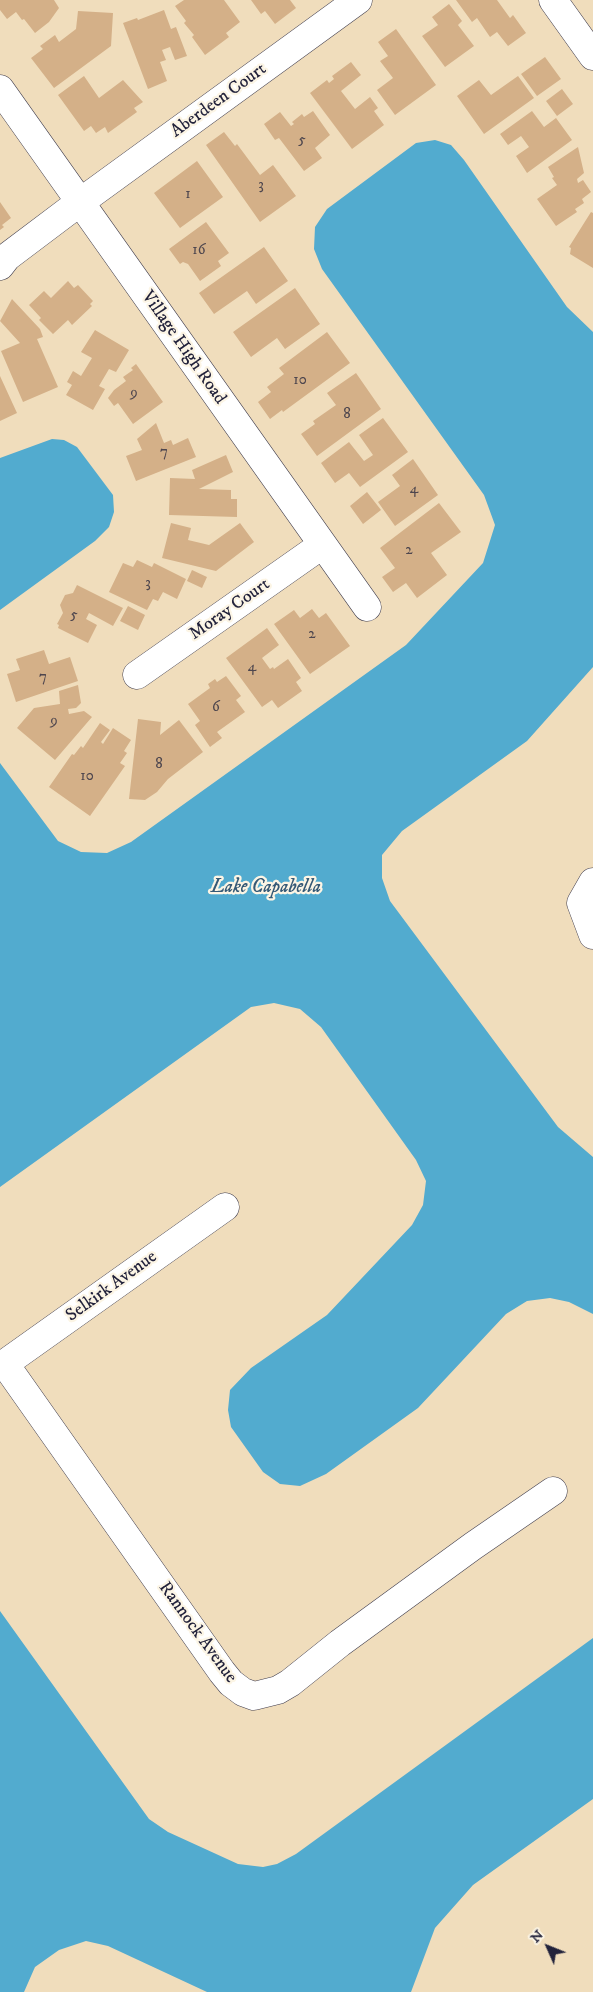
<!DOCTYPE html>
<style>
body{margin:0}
#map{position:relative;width:593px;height:1992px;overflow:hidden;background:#f0ddbc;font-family:"IM FELL DW Pica",serif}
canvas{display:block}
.north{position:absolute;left:523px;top:1922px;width:50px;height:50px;-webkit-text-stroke:4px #fcf5e5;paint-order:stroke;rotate:314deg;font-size:14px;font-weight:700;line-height:20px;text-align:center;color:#22223b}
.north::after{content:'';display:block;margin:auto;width:18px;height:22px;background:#22223b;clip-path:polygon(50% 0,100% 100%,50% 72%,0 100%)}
</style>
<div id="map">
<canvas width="593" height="1992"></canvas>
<div class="north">N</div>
</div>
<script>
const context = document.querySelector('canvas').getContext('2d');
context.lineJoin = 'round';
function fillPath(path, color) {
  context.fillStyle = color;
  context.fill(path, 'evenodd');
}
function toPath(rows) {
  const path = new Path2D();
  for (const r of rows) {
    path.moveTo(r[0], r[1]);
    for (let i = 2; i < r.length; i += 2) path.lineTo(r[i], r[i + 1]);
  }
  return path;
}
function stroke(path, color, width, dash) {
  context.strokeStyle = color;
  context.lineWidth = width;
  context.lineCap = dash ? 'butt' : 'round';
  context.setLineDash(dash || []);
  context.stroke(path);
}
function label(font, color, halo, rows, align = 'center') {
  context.font = font + ' "IM FELL DW Pica",serif';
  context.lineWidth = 4.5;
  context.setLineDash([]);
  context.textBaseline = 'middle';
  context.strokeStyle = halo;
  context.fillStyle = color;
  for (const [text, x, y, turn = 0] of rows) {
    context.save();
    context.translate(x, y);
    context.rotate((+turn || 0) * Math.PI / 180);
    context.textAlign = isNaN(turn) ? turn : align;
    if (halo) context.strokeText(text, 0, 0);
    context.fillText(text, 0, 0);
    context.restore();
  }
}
const water = toPath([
 [435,140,451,145,464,160,567,307,593,332,593,667,527,741,402,831,382,855,382,878,390,901,558,1127,593,1157,593,1314,569,1302,550,1298,527,1301,506,1314,418,1408,326,1474,300,1486,280,1484,263,1472,231,1427,228,1410,230,1390,251,1368,327,1315,412,1225,423,1205,426,1181,416,1160,321,1027,300,1009,274,1003,251,1007,0,1187,0,763,58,841,81,852,107,853,131,842,406,645,483,563,495,525,484,495,322,269,314,249,315,227,327,209,416,143],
 [52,439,64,440,77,447,113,495,114,512,109,527,95,541,0,610,0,458],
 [0,1611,149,1819,168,1832,238,1864,263,1867,277,1864,296,1854,593,1638,593,1799,473,1885,435,1928,411,1992,207,1992,108,1946,86,1941,59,1950,35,1967,24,1992,0,1992]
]);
const building = toPath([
 [0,0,54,0,59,8,49,22,35,33,24,19,22,20,16,12,7,19,0,10],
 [184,0,224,0,240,22,226,33,229,37,205,55,192,37,194,35,184,23,186,21,175,6],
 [251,0,290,0,296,8,275,24,265,11,261,14],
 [456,0,497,0,510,18,513,15,526,33,508,46,497,32,490,37,477,18,472,22],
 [449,4,462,21,458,25,474,46,445,67,422,36,438,25,432,17],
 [164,10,171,29,176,27,187,56,175,60,170,47,162,50,166,60,160,62,167,81,148,89,123,23,137,18,138,20],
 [78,11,113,13,111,46,54,88,31,58,43,49,40,46,55,35,59,42,76,29],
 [396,29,436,85,395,115,377,90,393,78,380,61,388,56,378,42],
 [545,57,561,79,537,96,521,74],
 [351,62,361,75,341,91,355,109,370,97,378,108,374,111,384,125,352,149,310,93,327,80,329,83,334,79,332,76],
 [84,76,99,98,123,80,143,102,134,108,137,112,108,133,105,127,96,133,91,126,84,131,58,95],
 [518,76,534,98,484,134,457,96,479,80,491,95],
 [562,89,573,104,557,116,546,101],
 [313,111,330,135,315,148,322,158,304,171,279,138,275,140,264,124,280,112,291,126,294,124,292,122,302,114,304,117],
 [532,111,544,127,556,118,572,140,527,173,516,156,529,147,521,136,508,145,500,134],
 [224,132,235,146,237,144,260,175,273,165,296,196,260,222,206,145],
 [578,147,584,173,577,179,578,183,583,180,591,192,582,199,584,203,575,209,577,212,556,226,537,199,557,185,552,178,554,177,548,167],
 [197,161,223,197,180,228,154,193],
 [0,202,11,218,2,225,4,227,0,230],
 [591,212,593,213,593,268,570,254,571,248,569,247],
 [206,222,229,253,218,261,221,266,200,281,188,264,183,262,180,264,169,249],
 [264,247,288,281,256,304,247,291,214,314,199,293],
 [68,281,74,288,78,285,93,301,90,304,92,306,72,325,68,320,53,334,39,320,41,318,29,305,44,291,51,298],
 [295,288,320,324,285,349,277,338,251,357,233,332],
 [12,299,40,329,43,337,37,339,58,387,23,402,1,351,20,343,0,321],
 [95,330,129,350,116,372,109,369,99,386,105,389,93,410,66,395,72,385,67,382,73,371,81,376,92,358,81,352],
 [327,332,350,363,283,412,282,410,270,419,258,402,271,392,267,387,284,374,279,368],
 [136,364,163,402,133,424,118,403,114,406,108,398,114,390,126,381,123,377,133,370,131,368],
 [356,373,381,409,317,456,301,434,315,424,313,421,336,405,327,393],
 [0,376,17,413,0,421],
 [383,418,408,452,360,487,349,473,335,483,321,463,349,442,364,461,373,455,359,435],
 [156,423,164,443,171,440,173,445,188,438,196,457,136,481,126,456,142,450,137,439],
 [226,455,233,472,199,489,231,490,231,499,237,499,237,517,169,515,170,478,195,479,192,470],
 [413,459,438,495,395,526,378,502,400,486,392,475],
 [367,492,381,510,363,524,350,506],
 [439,503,461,532,431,553,447,575,417,598,406,583,393,592,382,577,395,568,380,548],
 [171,523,191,528,188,540,209,545,240,523,254,542,216,571,162,558],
 [137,560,152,567,154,563,186,579,177,599,163,592,158,601,153,599,147,610,109,592,123,563,133,567],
 [192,570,207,577,202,588,187,581],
 [77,585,123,608,113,626,89,613,86,619,97,625,88,643,58,628,59,625,57,624,63,613,60,605,65,595,73,593],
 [128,606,145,615,138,630,120,621],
 [312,609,319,618,326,613,350,646,310,674,274,624,294,610,300,618],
 [267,628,279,645,262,658,270,669,273,667,274,669,288,659,301,678,296,682,302,691,278,708,272,700,262,707,226,658],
 [44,650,49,664,70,657,78,681,16,702,7,674,20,670,16,659],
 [226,676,241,696,236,700,245,712,217,732,222,738,210,747,195,725,200,721,188,704,210,688,208,684,215,679,217,682],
 [78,685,81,703,76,708,68,709,69,714,84,711,92,717,55,760,17,728,34,708,60,704,59,691],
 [138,719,161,722,160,735,179,720,203,752,168,779,157,792,145,800,129,799],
 [100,723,110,730,101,742,103,744,113,728,131,740,124,751,127,753,120,763,125,766,90,816,49,787,72,754,74,755,81,746,83,748]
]);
const minor = toPath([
 [553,0,593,56],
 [0,89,367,607],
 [0,266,7,257,68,211,358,0],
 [137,675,322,545],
 [593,882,581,903,593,935],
 [5,1364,222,1672,231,1683,243,1692,254,1696,278,1690,290,1683,340,1643,473,1546,553,1491],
 [0,1367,225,1207]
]);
const numberNames = [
 ["5",302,141],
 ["3",261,186],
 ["1",188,195],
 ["16",199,251],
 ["10",300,381],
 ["9",134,394],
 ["8",347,415],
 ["7",164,453],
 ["4",414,490],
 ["2",409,551],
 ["3",148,584],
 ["5",74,616],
 ["2",312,635],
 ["4",252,668],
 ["7",43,678],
 ["6",216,708],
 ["9",54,722],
 ["8",159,765],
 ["10",87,777]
];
const streetNames = [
 ["Aberdeen Court",219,101,-36],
 ["Village High Road",183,348,55],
 ["Moray Court",230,610,-35],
 ["Selkirk Avenue",112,1287,-36],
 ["Rannock Avenue",197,1633,54]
];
const waterNames = [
 ["Lake Capabella",266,888]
];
fillPath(water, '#52abcf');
fillPath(building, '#d4b088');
stroke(minor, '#413e4e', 29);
stroke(minor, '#fff', 28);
label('15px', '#4e464e', null, numberNames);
label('18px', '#22223b', '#fcf5e5', streetNames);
label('italic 19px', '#355976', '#fcf5e5', waterNames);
</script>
